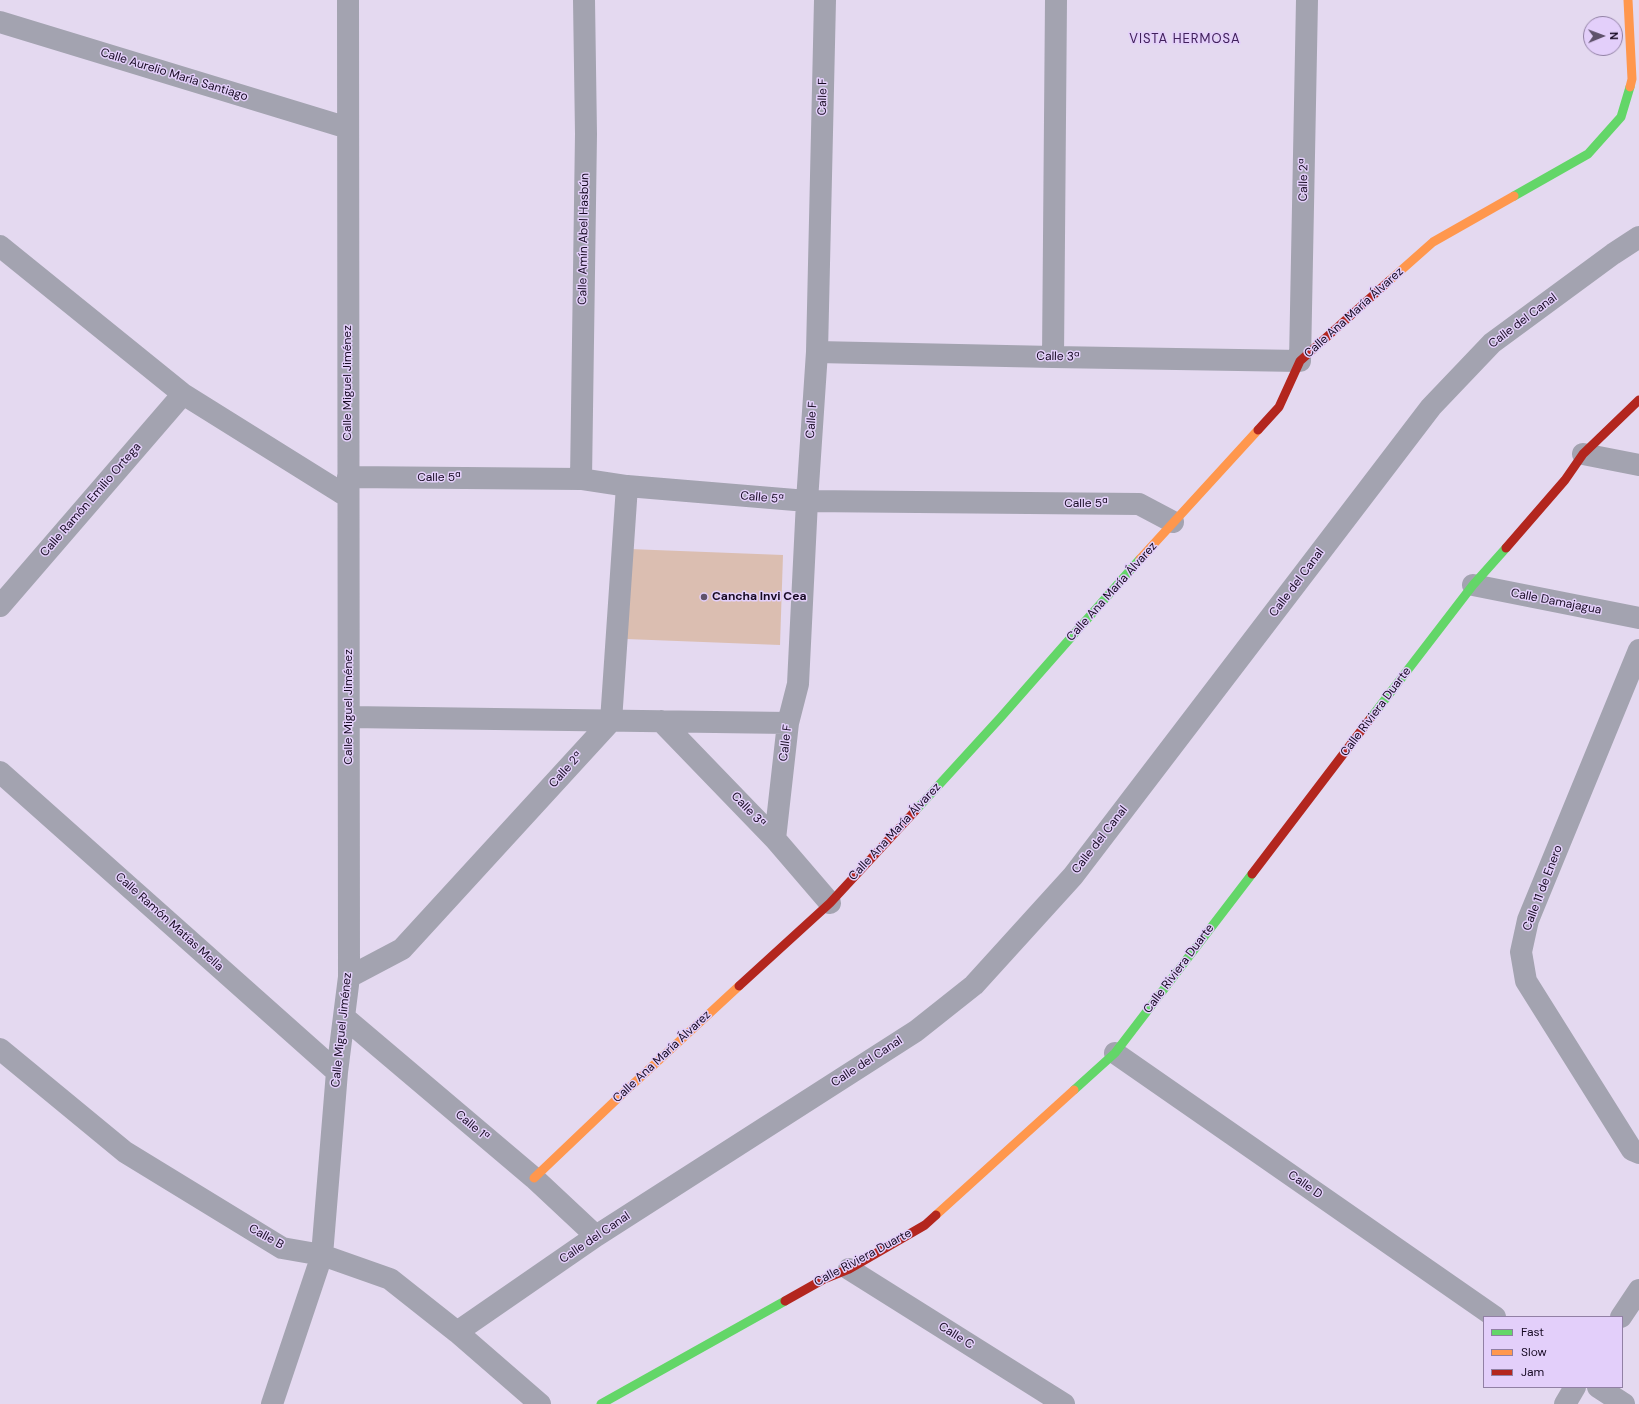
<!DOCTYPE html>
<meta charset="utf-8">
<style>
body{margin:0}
#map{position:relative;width:1639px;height:1404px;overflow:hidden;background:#e4d9f0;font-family:"DM Sans",sans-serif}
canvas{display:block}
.legend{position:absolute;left:1483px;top:1316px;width:140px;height:72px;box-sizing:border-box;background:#e3cffa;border:1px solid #9180a4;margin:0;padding:5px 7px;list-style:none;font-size:12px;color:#170a23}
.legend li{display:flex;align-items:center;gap:8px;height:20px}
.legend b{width:20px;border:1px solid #9180a4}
.north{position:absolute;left:1583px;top:16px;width:40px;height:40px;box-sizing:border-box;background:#e3cffa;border:1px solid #9180a4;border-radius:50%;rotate:89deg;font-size:11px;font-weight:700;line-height:16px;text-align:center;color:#170a23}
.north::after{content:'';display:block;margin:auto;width:14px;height:18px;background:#5f526b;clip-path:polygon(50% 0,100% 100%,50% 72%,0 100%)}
</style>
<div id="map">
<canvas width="1639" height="1404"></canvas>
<ul class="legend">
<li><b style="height:5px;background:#63d668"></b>Fast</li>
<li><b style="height:5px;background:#ff974d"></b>Slow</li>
<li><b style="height:5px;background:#b3261e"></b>Jam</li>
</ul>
<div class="north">N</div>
</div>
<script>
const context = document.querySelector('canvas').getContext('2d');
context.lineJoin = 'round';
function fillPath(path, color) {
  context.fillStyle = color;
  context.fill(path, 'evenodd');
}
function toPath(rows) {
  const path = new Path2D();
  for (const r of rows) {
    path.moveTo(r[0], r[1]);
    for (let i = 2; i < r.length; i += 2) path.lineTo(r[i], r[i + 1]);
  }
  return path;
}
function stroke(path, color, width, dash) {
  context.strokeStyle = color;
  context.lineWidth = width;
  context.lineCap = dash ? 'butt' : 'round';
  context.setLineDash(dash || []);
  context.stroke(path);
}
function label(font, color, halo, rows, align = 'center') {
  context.font = font + ' "DM Sans",sans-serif';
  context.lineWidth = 3;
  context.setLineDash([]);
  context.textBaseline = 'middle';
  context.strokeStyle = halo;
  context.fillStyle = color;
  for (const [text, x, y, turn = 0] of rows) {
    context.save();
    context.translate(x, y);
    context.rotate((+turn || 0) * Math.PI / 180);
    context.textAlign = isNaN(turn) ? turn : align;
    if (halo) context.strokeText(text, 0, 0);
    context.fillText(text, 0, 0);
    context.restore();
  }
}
const green = toPath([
 [629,549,783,555,780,645,626,639]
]);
const street = toPath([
 [0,22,348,128],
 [0,246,183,394,348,497],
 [817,352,1053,357,1300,361,1307,0],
 [1053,357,1056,0],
 [1583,454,1639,465],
 [348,477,581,479,627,486,807,501,1139,504,1173,522],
 [581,479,586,134,584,0],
 [1473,585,1639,618],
 [0,606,183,394],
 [1639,650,1528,920,1521,952,1526,981,1632,1150,1639,1153],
 [349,717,788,723],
 [661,721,775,839,830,903],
 [0,772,337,1072],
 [775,839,788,723,798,684,807,501,817,352,825,0],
 [349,977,402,949,611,721,627,486],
 [345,1018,534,1178,596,1236],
 [0,1049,125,1152,282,1248,322,1255,390,1279,457,1332,540,1404],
 [1115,1053,1495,1317],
 [849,1269,1064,1404],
 [1621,1317,1639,1290],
 [457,1332,596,1236,916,1031,974,985,1073,876,1431,407,1492,343,1613,254,1639,237],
 [1598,1387,1624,1404],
 [272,1404,322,1255,337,1072,349,977,348,0],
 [1565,1404,1575,1387]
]);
const fast = toPath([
 [1514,196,1588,154,1621,117,1630,87],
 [1370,719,1473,585,1506,548],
 [916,810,1001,717,1140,559],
 [1074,1090,1115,1053,1252,874],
 [601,1404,785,1301]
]);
const slow = toPath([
 [1628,0,1632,79,1630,87],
 [1389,281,1433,242,1514,196],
 [1140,559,1258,430],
 [534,1178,618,1098,739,986],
 [936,1215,1074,1090]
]);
const jam = toPath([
 [1258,430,1279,407,1300,361,1389,281],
 [1506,548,1565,480,1583,454,1639,400],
 [1252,874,1370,719],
 [739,986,830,903,916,810],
 [785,1301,824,1279,849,1269,925,1225,936,1215]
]);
const markers = [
 [704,597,4,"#5f526b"]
];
const streetNames = [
 ["Calle Aurelio María Santiago",174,75,17],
 ["Calle F",823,97,-89],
 ["Calle 2ª",1304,180,-89],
 ["Calle Amín Abel Hasbún",584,239,-89],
 ["Calle Ana María Álvarez",1354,313,-42],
 ["Calle del Canal",1523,321,-37],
 ["Calle 3ª",1058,357,1],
 ["Calle Miguel Jiménez",348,383,-90],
 ["Calle F",812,420,-86],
 ["Calle 5ª",439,478],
 ["Calle 5ª",762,498,5],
 ["Calle Ramón Emilio Ortega",91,500,-49],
 ["Calle 5ª",1086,504],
 ["Calle del Canal",1297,583,-53],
 ["Calle Ana María Álvarez",1112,592,-48],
 ["Calle Damajagua",1556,602,11],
 ["Calle Miguel Jiménez",349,707,-90],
 ["Calle Riviera Duarte",1376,712,-53],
 ["Calle F",786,743,-83],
 ["Calle 2ª",566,770,-48],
 ["Calle 3ª",748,810,46],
 ["Calle Ana María Álvarez",895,832,-47],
 ["Calle del Canal",1100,840,-52],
 ["Calle 11 de Enero",1543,888,-69],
 ["Calle Ramón Matías Mella",169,922,42],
 ["Calle Riviera Duarte",1179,969,-53],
 ["Calle Miguel Jiménez",342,1030,-84],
 ["Calle Ana María Álvarez",662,1057,-43],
 ["Calle del Canal",867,1062,-33],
 ["Calle 1ª",472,1126,40],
 ["Calle D",1305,1185,35],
 ["Calle B",266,1237,29],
 ["Calle del Canal",595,1238,-34],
 ["Calle Riviera Duarte",863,1258,-28],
 ["Calle C",956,1336,32]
];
const poiNames = [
 ["Cancha Invi Cea",712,597]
];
const neighbourhoodNames = [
 ["VISTA HERMOSA",1185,40]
];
fillPath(green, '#dbbeb1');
stroke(street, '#a3a3b0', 22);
stroke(fast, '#63d668', 9);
stroke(slow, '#ff974d', 9);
stroke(jam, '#b3261e', 9);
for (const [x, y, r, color] of markers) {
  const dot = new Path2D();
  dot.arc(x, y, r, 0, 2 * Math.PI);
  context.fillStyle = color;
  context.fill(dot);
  stroke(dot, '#e3cffa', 1.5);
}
label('12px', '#170a23', '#e3cffa', streetNames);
label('bold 12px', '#170a23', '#e3cffa', poiNames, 'left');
context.letterSpacing = '1px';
label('13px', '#40205b', '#e3cffa', neighbourhoodNames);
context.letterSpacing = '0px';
</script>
